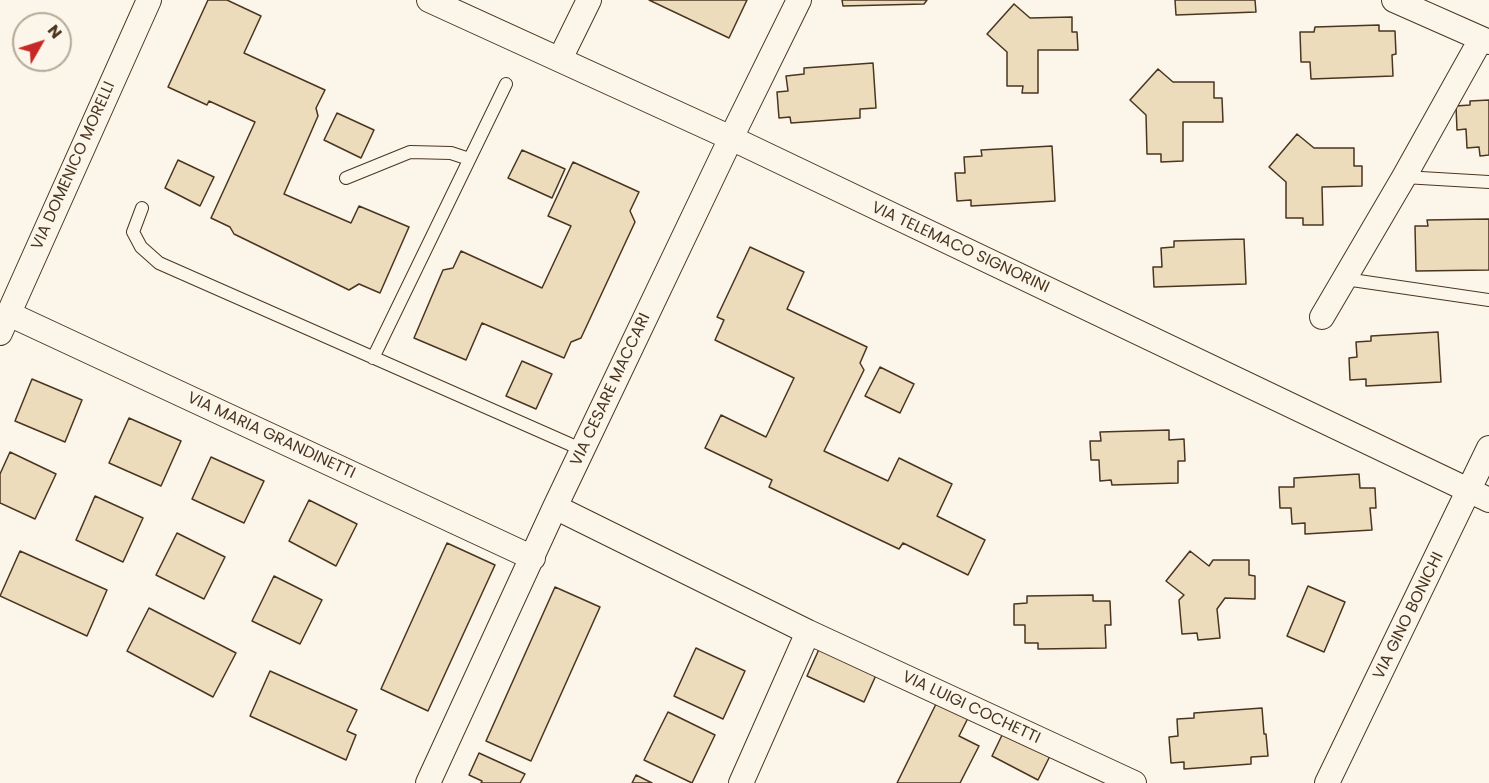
<!DOCTYPE html>
<style>
body{margin:0}
#map{position:relative;width:1489px;height:783px;overflow:hidden;background:#fbf6e9;font-family:Poppins,sans-serif}
canvas{display:block}
.north{position:absolute;left:12px;top:12px;width:60px;height:60px;box-sizing:border-box;background:#fbf6e9;border:2px solid #b4a999;border-radius:50%;rotate:51deg;font-size:16px;font-weight:700;line-height:24px;text-align:center;color:#4a3520}
.north::after{content:'';display:block;margin:auto;width:21px;height:27px;background:#c62828;clip-path:polygon(50% 0,100% 100%,50% 72%,0 100%)}
</style>
<div id="map">
<canvas width="1489" height="783"></canvas>
<div class="north">N</div>
</div>
<script>
const context = document.querySelector('canvas').getContext('2d');
context.lineJoin = 'round';
function fillPath(path, color) {
  context.fillStyle = color;
  context.fill(path, 'evenodd');
}
function toPath(rows) {
  const path = new Path2D();
  for (const r of rows) {
    path.moveTo(r[0], r[1]);
    for (let i = 2; i < r.length; i += 2) path.lineTo(r[i], r[i + 1]);
  }
  return path;
}
function stroke(path, color, width, dash) {
  context.strokeStyle = color;
  context.lineWidth = width;
  context.lineCap = dash ? 'butt' : 'round';
  context.setLineDash(dash || []);
  context.stroke(path);
}
function label(font, color, halo, rows, align = 'center') {
  context.font = font + ' Poppins,sans-serif';
  context.lineWidth = 4.5;
  context.setLineDash([]);
  context.textBaseline = 'middle';
  context.strokeStyle = halo;
  context.fillStyle = color;
  for (const [text, x, y, turn = 0] of rows) {
    context.save();
    context.translate(x, y);
    context.rotate((+turn || 0) * Math.PI / 180);
    context.textAlign = isNaN(turn) ? turn : align;
    if (halo) context.strokeText(text, 0, 0);
    context.fillText(text, 0, 0);
    context.restore();
  }
}
const building = toPath([
 [208,0,227,0,261,16,244,53,325,90,316,108,318,116,284,194,351,223,359,206,409,227,380,293,359,284,349,290,234,234,230,227,211,218,255,122,209,101,207,105,168,87,208,0],
 [649,0,747,0,729,38,649,0],
 [842,0,927,0,924,4,843,6,842,0],
 [1175,0,1255,0,1256,12,1176,15,1175,0],
 [1014,4,1030,18,1072,17,1072,32,1077,32,1078,50,1038,50,1038,93,1022,93,1023,86,1007,86,1007,52,987,34,1014,4],
 [1379,25,1379,31,1395,31,1396,54,1392,55,1393,76,1311,79,1310,62,1301,62,1300,32,1314,32,1315,27,1379,25],
 [873,63,876,108,860,109,860,118,791,123,790,117,779,118,777,92,788,91,786,76,804,74,804,68,873,63],
 [1158,69,1173,82,1214,82,1214,98,1222,98,1223,122,1183,122,1183,161,1161,162,1161,154,1147,154,1146,115,1130,100,1158,69],
 [1489,100,1489,155,1480,156,1479,147,1467,148,1466,129,1457,130,1456,106,1470,105,1470,101,1489,100],
 [337,113,374,130,361,158,324,140,337,113],
 [1297,134,1314,148,1354,148,1354,166,1362,166,1362,186,1322,187,1323,225,1303,225,1303,218,1286,218,1286,182,1269,167,1297,134],
 [1052,146,1055,201,971,206,971,200,957,201,955,173,965,173,964,157,982,156,981,150,1052,146],
 [522,150,565,169,552,198,508,178,522,150],
 [178,160,214,177,200,206,165,188,178,160],
 [573,162,639,192,630,211,635,222,581,338,571,342,564,358,482,323,466,360,414,338,443,270,453,268,461,251,542,288,571,226,548,216,573,162],
 [1489,219,1489,270,1416,271,1415,226,1428,226,1427,220,1489,219],
 [1244,239,1246,284,1154,287,1153,267,1162,267,1161,248,1174,247,1174,241,1244,239],
 [750,247,804,272,787,309,867,347,860,363,864,370,824,451,888,481,899,458,952,484,937,516,985,540,968,575,903,543,899,549,769,487,772,480,705,448,721,415,766,437,794,378,715,340,724,320,717,317,750,247],
 [1438,332,1441,382,1366,386,1366,379,1350,380,1349,358,1357,357,1356,342,1371,341,1371,336,1438,332],
 [522,361,552,374,536,409,506,396,522,361],
 [880,367,914,384,900,413,865,396,880,367],
 [32,379,82,400,65,442,15,421,32,379],
 [129,418,181,441,161,486,109,463,129,418],
 [1169,430,1169,440,1184,439,1185,461,1178,461,1178,483,1112,485,1111,480,1100,481,1099,460,1091,460,1090,441,1101,441,1100,432,1169,430],
 [10,452,56,474,35,519,0,503,0,474,10,452],
 [211,457,264,481,244,523,192,499,211,457],
 [1359,474,1360,488,1375,488,1376,508,1370,508,1372,530,1305,534,1305,523,1292,524,1291,508,1280,508,1279,487,1294,487,1294,478,1359,474],
 [95,496,143,518,123,562,76,540,95,496],
 [309,500,357,524,336,566,289,541,309,500],
 [177,533,225,557,204,599,156,575,177,533],
 [447,543,495,565,428,711,381,689,447,543],
 [20,551,107,590,87,636,0,596,20,551],
 [1190,551,1209,566,1213,560,1249,560,1249,575,1255,576,1255,599,1225,598,1217,609,1220,638,1198,640,1197,633,1182,634,1179,600,1184,595,1166,581,1190,551],
 [274,576,322,600,300,644,252,621,274,576],
 [1308,586,1345,602,1324,652,1287,636,1308,586],
 [555,587,600,607,531,761,486,741,555,587],
 [1093,595,1093,601,1110,601,1111,625,1105,625,1106,648,1038,649,1038,643,1025,643,1025,625,1014,625,1014,604,1027,603,1027,596,1093,595],
 [149,608,236,653,213,697,127,651,149,608],
 [820,647,877,673,864,702,807,676,820,647],
 [696,648,745,671,723,719,674,696,696,648],
 [270,671,357,710,347,731,356,735,346,760,250,716,270,671],
 [937,702,968,718,959,736,979,746,960,783,897,783,937,702],
 [1262,708,1264,734,1266,734,1268,756,1251,757,1251,764,1184,769,1184,762,1171,763,1169,737,1178,736,1177,719,1194,718,1194,713,1262,708],
 [668,712,715,735,692,783,644,760,668,712],
 [1004,731,1051,754,1038,780,992,756,1004,731],
 [479,753,525,774,520,783,481,783,482,781,469,775,479,753],
 [636,775,652,783,632,783,636,775]
]);
const lane = toPath([
 [1404,177,1489,182],
 [346,178,410,152,451,153,469,159],
 [142,208,133,232,141,247,159,263,583,450],
 [1345,279,1489,300],
 [373,358,506,84]
]);
const street = toPath([
 [429,0,731,138,1489,500],
 [1394,0,1489,42],
 [560,59,589,0],
 [9,314,533,558],
 [1322,317,1404,177,1481,39],
 [0,333,149,0],
 [555,507,808,632,1134,783],
 [428,783,555,507,731,138,799,0],
 [741,783,808,632],
 [1327,783,1489,448]
]);
const streetNames = [
 ["VIA DOMENICO MORELLI",74,166,-66],
 ["VIA TELEMACO SIGNORINI",960,248,25],
 ["VIA CESARE MACCARI",611,390,-65],
 ["VIA MARIA GRANDINETTI",271,436,25],
 ["VIA GINO BONICHI",1409,616,-64],
 ["VIA LUIGI COCHETTI",971,708,25]
];
fillPath(building, '#ecdcbc');
stroke(building, '#4a3520', 1.5);
stroke(lane, '#4a3520', 14);
stroke(street, '#4a3520', 26);
stroke(lane, '#fbf6e9', 12);
stroke(street, '#fbf6e9', 24);
label('16px', '#4a3520', '#fbf6e9', streetNames);
</script>
